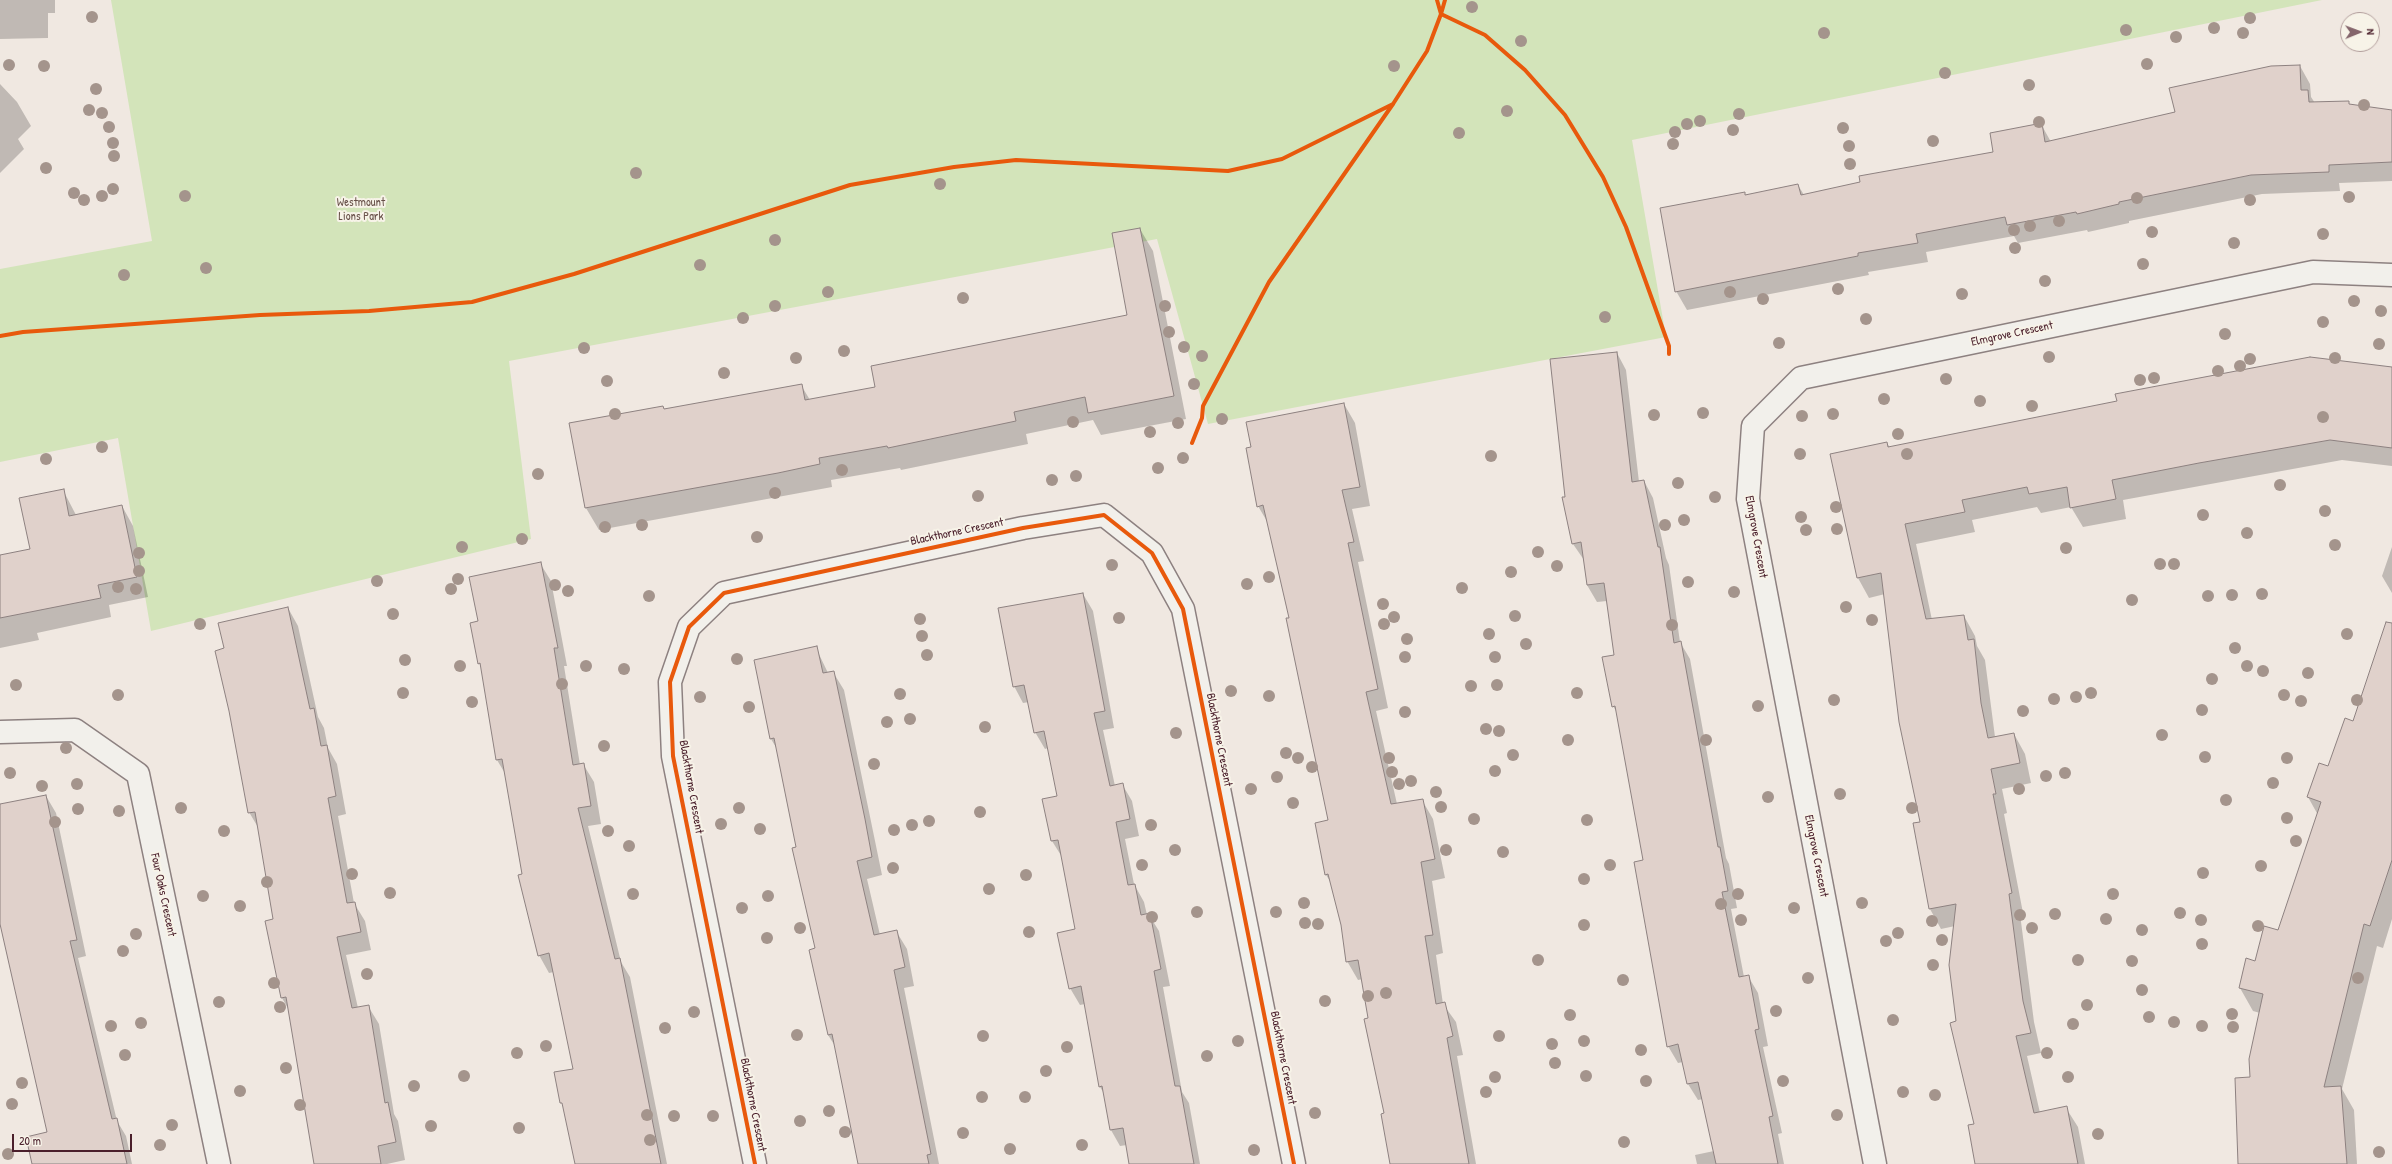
<!DOCTYPE html>
<style>
body{margin:0}
#map{position:relative;width:2392px;height:1164px;overflow:hidden;background:#f0e8e1;font-family:"Patrick Hand",sans-serif}
canvas{display:block}
.north{position:absolute;left:2340px;top:12px;width:40px;height:40px;box-sizing:border-box;background:#f7f3e8;border:1px solid #b29e9c;border-radius:50%;rotate:89deg;font-size:11px;font-weight:700;line-height:16px;text-align:center;color:#4a1f2b}
.north::after{content:'';display:block;margin:auto;width:14px;height:18px;background:#84656b;clip-path:polygon(50% 0,100% 100%,50% 72%,0 100%)}
.scale{position:absolute;left:12px;top:1134px;width:120px;height:18px;box-sizing:border-box;border:2px solid #4a1f2b;border-top:0;padding-left:5px;font-size:12px;line-height:14px;white-space:nowrap;color:#4a1f2b;-webkit-text-stroke:3px #f7f3e8;paint-order:stroke}
</style>
<div id="map">
<canvas width="2392" height="1164"></canvas>
<div class="north">N</div>
<div class="scale">20 m</div>
</div>
<script>
const context = document.querySelector('canvas').getContext('2d');
context.lineJoin = 'round';
function fillPath(path, color) {
  context.fillStyle = color;
  context.fill(path, 'evenodd');
}
function toPath(rows) {
  const path = new Path2D();
  for (const r of rows) {
    path.moveTo(r[0], r[1]);
    for (let i = 2; i < r.length; i += 2) path.lineTo(r[i], r[i + 1]);
  }
  return path;
}
function stroke(path, color, width, dash) {
  context.strokeStyle = color;
  context.lineWidth = width;
  context.lineCap = dash ? 'butt' : 'round';
  context.setLineDash(dash || []);
  context.stroke(path);
}
function label(font, color, halo, rows, align = 'center') {
  context.font = font + ' "Patrick Hand",sans-serif';
  context.lineWidth = 4;
  context.setLineDash([]);
  context.textBaseline = 'middle';
  context.strokeStyle = halo;
  context.fillStyle = color;
  for (const [text, x, y, turn = 0] of rows) {
    context.save();
    context.translate(x, y);
    context.rotate((+turn || 0) * Math.PI / 180);
    context.textAlign = isNaN(turn) ? turn : align;
    if (halo) context.strokeText(text, 0, 0);
    context.fillText(text, 0, 0);
    context.restore();
  }
}
const green = toPath([
 [111,0,2322,0,1632,140,1666,337,1208,424,1157,239,509,361,531,539,151,631,118,438,0,462,0,269,152,241]
]);
const shadow = toPath([
 [0,0,55,0,55,13,48,13,48,38,0,39],
 [2300,66,2310,84,2311,97,2315,103,2348,102,2350,105,2392,111,2392,181,2339,183,2340,191,2262,194,2129,221,2129,223,2088,232,2087,230,2018,243,2014,236,1926,252,1928,262,1868,272,1869,275,1687,310,1676,291,1744,193,1746,196,1798,185,1804,195,1994,153,2041,124,2051,142,2176,112],
 [0,84,17,102,31,126,18,139,24,149,0,173],
 [1140,229,1153,251,1186,419,1101,435,1093,420,1026,434,1028,444,901,470,900,468,831,480,832,487,599,530,586,508,570,424,665,410,801,385,810,400,876,388,1128,316],
 [1617,353,1626,370,1639,482,1644,481,1653,498,1666,558,1669,565,1680,642,1690,659,1726,858,1729,864,1737,908,1731,909,1744,977,1748,976,1758,993,1768,1046,1763,1047,1782,1133,1778,1134,1784,1164,1697,1164,1695,1155,1714,1151,1703,1099,1698,1100,1688,1084,1683,1062,1678,1063,1668,1046,1645,861,1618,714,1613,706,1615,655,1607,601,1597,602,1587,585,1584,560,1573,544,1563,498,1566,497],
 [2392,367,2392,466,2342,460,2123,500,2126,519,2083,527,2071,507,2041,513,2037,507,1972,520,1975,532,1916,544,1932,620,1964,616,1975,636,1977,646,1985,660,1995,737,2014,734,2025,754,2031,783,2002,789,2007,813,2004,814,2023,913,2020,914,2034,1022,2041,1053,2027,1056,2040,1113,2066,1108,2078,1127,2085,1164,1976,1164,1976,1125,1958,1022,1955,926,1941,929,1930,909,1914,824,1921,822,1885,594,1869,598,1858,578,1887,443,1890,448],
 [1344,404,1355,423,1370,506,1352,509,1364,561,1358,562,1388,708,1376,711,1397,804,1422,800,1433,819,1445,878,1432,881,1443,953,1436,955,1443,1004,1456,1022,1463,1055,1457,1056,1476,1164,1392,1164,1363,979,1358,980,1347,961,1342,925,1332,884,1326,875,1316,823,1329,821,1290,618,1268,523,1258,506],
 [63,490,76,515,122,506,133,526,148,597,109,605,111,617,37,633,39,640,0,648,0,556,31,550],
 [2392,547,2392,593,2382,576],
 [540,563,551,581,567,666,564,666,580,765,583,764,594,782,601,824,588,826,621,962,630,977,667,1164,576,1164,574,1069,554,972,549,973,539,955,506,775,497,760,482,669,479,663,479,622],
 [1083,594,1093,611,1114,728,1103,730,1115,786,1122,784,1132,801,1139,836,1125,839,1134,884,1144,902,1147,915,1149,915,1159,931,1170,986,1163,987,1182,1092,1189,1103,1200,1164,1130,1164,1127,1145,1120,1146,1111,1130,1105,1095,1100,1087,1085,1004,1080,1005,1070,988,1077,930,1062,857,1052,841,1058,797,1048,748,1045,749,1035,732,1029,702,1023,703,1014,686],
 [288,608,298,626,318,717,324,728,328,748,337,764,346,814,338,816,354,903,365,921,371,950,346,955,358,1008,368,1006,379,1024,394,1114,398,1121,405,1160,387,1164,315,1164,289,1010,282,998,266,922,274,920,259,829,249,812,225,649],
 [2392,625,2392,919,2383,948,2377,946,2342,1089,2354,1110,2357,1164,2257,1164,2251,1078,2260,1013,2253,1011,2240,988,2247,959,2256,962,2279,931,2318,815,2308,797,2329,767,2354,722],
 [816,648,828,673,833,672,844,690,882,875,867,879,880,935,896,931,907,949,914,986,904,988,939,1164,858,1164,835,1046,828,1035,816,949,797,848,777,749,771,739,755,661],
 [46,796,56,813,86,956,78,958,117,1121,126,1136,132,1164,33,1164,48,1133,0,918,0,805]
]);
const building = toPath([
 [2300,65,2301,90,2308,90,2309,102,2349,101,2349,104,2392,110,2392,162,2329,165,2329,172,2251,175,2119,202,2119,204,2077,214,2076,212,2007,225,2005,217,1916,234,1918,243,1858,253,1858,256,1675,292,1660,208,1745,192,1745,195,1798,184,1801,195,1860,182,1859,176,1993,152,1990,133,2042,123,2045,142,2175,112,2169,88,2271,66,2300,65],
 [1140,228,1174,396,1088,413,1085,397,1014,412,1016,421,888,448,887,446,819,458,820,464,778,473,585,508,569,423,663,406,664,409,802,384,805,400,875,387,871,366,1127,315,1112,233,1140,228],
 [1617,352,1632,482,1644,480,1658,547,1660,547,1674,643,1681,641,1718,847,1720,847,1728,891,1722,892,1739,977,1749,975,1759,1029,1755,1030,1773,1116,1769,1117,1778,1164,1716,1164,1698,1082,1687,1084,1678,1044,1667,1047,1634,862,1643,860,1615,706,1612,707,1602,657,1614,655,1604,583,1587,585,1581,542,1572,544,1562,497,1565,497,1550,359,1617,352],
 [2310,357,2392,367,2392,448,2330,440,2199,463,2112,480,2116,499,2070,508,2067,487,2029,494,2027,487,1962,500,1965,512,1905,524,1926,619,1964,615,1968,640,1974,639,1981,703,1988,738,2014,733,2020,763,1991,769,1996,794,1993,794,2012,893,2009,894,2023,1001,2031,1033,2016,1036,2034,1113,2067,1106,2078,1164,1975,1164,1968,1125,1974,1124,1950,1023,1956,1021,1949,965,1956,904,1929,909,1913,823,1920,822,1899,722,1881,573,1857,578,1830,454,1887,442,1888,447,2117,401,2115,394,2310,357],
 [1344,403,1360,487,1342,490,1354,542,1348,543,1378,689,1366,692,1391,804,1423,799,1435,859,1421,862,1433,935,1425,936,1436,1004,1445,1002,1453,1036,1447,1038,1469,1164,1390,1164,1381,1114,1384,1113,1364,1019,1368,1018,1358,960,1346,962,1341,925,1328,874,1325,875,1315,823,1328,820,1286,618,1289,618,1263,505,1257,507,1246,448,1251,447,1246,422,1344,403],
 [64,489,69,516,122,505,137,577,98,585,101,598,0,618,0,555,30,549,19,498,64,489],
 [541,562,558,648,554,648,573,765,584,763,591,806,578,808,615,959,620,958,661,1164,575,1164,562,1103,560,1103,554,1072,573,1069,549,953,538,956,518,875,522,874,502,759,496,760,480,663,478,664,470,623,478,621,469,577,541,562],
 [1083,593,1105,711,1094,713,1110,786,1123,783,1130,819,1116,822,1128,885,1135,884,1141,915,1150,913,1161,969,1154,971,1175,1086,1180,1086,1194,1164,1129,1164,1123,1128,1110,1130,1102,1086,1099,1087,1081,986,1069,989,1057,933,1075,929,1058,840,1051,841,1042,799,1057,796,1044,731,1034,733,1024,685,1013,687,998,608,1083,593],
 [288,607,310,709,314,708,321,746,327,745,336,796,328,798,347,903,355,902,361,932,337,937,352,1008,369,1005,385,1103,388,1102,396,1142,378,1146,381,1164,314,1164,286,997,281,998,265,921,273,919,255,812,248,813,229,711,215,651,224,648,218,623,288,607],
 [2386,622,2392,623,2392,860,2370,926,2364,924,2324,1087,2341,1086,2347,1164,2238,1164,2235,1078,2250,1077,2249,1059,2263,994,2239,988,2246,958,2255,961,2264,926,2278,930,2321,802,2307,797,2319,763,2328,766,2345,718,2353,721,2386,622],
 [817,646,823,673,834,671,865,819,872,857,857,861,874,935,897,930,905,967,894,970,931,1154,927,1155,929,1164,858,1164,832,1034,828,1035,809,950,815,948,792,848,796,847,774,738,770,739,754,660,817,646],
 [46,795,77,940,70,941,112,1119,117,1118,127,1164,32,1164,26,1137,47,1132,0,924,0,804,46,795]
]);
const minor = toPath([
 [0,732,75,730,138,774,219,1164],
 [755,1164,673,756,670,682,689,627,724,593,1023,528,1104,515,1152,553,1183,609,1294,1164],
 [1875,1164,1748,499,1753,426,1801,378,2313,272,2392,275]
]);
const cycleway = toPath([
 [1445,0,1441,14,1485,35,1525,70,1565,115,1603,177,1626,227,1669,346,1669,354],
 [0,336,23,332,260,315,369,311,472,302,574,274,850,185,954,167,1016,160,1228,171,1282,159,1393,104],
 [1192,443,1202,418,1203,406,1269,282,1393,104,1427,51,1441,14,1437,0],
 [755,1164,673,756,670,682,689,627,724,593,1023,528,1104,515,1152,553,1183,609,1294,1164]
]);
const trees = [
 [1472,7],
 [92,17],
 [2250,18],
 [2214,28],
 [2126,30],
 [1824,33],
 [2243,33],
 [2176,37],
 [1521,41],
 [2147,64],
 [9,65],
 [44,66],
 [1394,66],
 [1945,73],
 [2029,85],
 [96,89],
 [2364,105],
 [89,110],
 [1507,111],
 [102,113],
 [1739,114],
 [1700,121],
 [2039,122],
 [1687,124],
 [109,127],
 [1843,128],
 [1733,130],
 [1675,132],
 [1459,133],
 [1933,141],
 [113,143],
 [1673,144],
 [1849,146],
 [114,156],
 [1850,164],
 [46,168],
 [636,173],
 [940,184],
 [113,189],
 [74,193],
 [102,196],
 [185,196],
 [2349,197],
 [2137,198],
 [84,200],
 [2250,200],
 [2059,221],
 [2030,226],
 [2014,230],
 [2152,232],
 [2323,234],
 [775,240],
 [2234,243],
 [2015,248],
 [2143,264],
 [700,265],
 [206,268],
 [124,275],
 [2045,281],
 [1838,289],
 [828,292],
 [1730,292],
 [1962,294],
 [963,298],
 [1763,299],
 [2354,301],
 [775,306],
 [1165,306],
 [2381,311],
 [1605,317],
 [743,318],
 [1866,319],
 [2323,322],
 [1169,332],
 [2225,334],
 [1779,343],
 [2379,344],
 [1184,347],
 [584,348],
 [844,351],
 [1202,356],
 [2049,357],
 [796,358],
 [2335,358],
 [2250,359],
 [2240,366],
 [2218,371],
 [724,373],
 [2154,378],
 [1946,379],
 [2140,380],
 [607,381],
 [1194,384],
 [1884,399],
 [1980,401],
 [2032,406],
 [1703,413],
 [615,414],
 [1833,414],
 [1654,415],
 [1802,416],
 [2323,417],
 [1222,419],
 [1073,422],
 [1178,423],
 [1150,432],
 [1898,434],
 [102,447],
 [1800,454],
 [1907,454],
 [1491,456],
 [1183,458],
 [46,459],
 [1158,468],
 [842,470],
 [538,474],
 [1076,476],
 [1052,480],
 [1678,483],
 [2280,485],
 [775,493],
 [978,496],
 [1715,497],
 [1836,507],
 [2325,511],
 [2203,515],
 [1801,517],
 [1684,520],
 [642,525],
 [1665,525],
 [605,527],
 [1837,529],
 [1806,530],
 [2247,533],
 [757,537],
 [522,539],
 [2335,545],
 [462,547],
 [2066,548],
 [1538,552],
 [139,553],
 [2160,564],
 [2174,564],
 [1112,565],
 [1557,566],
 [139,571],
 [1511,572],
 [1269,577],
 [458,579],
 [377,581],
 [1688,582],
 [1247,584],
 [555,585],
 [118,587],
 [1462,588],
 [136,589],
 [451,589],
 [568,591],
 [1734,592],
 [2262,594],
 [2232,595],
 [649,596],
 [2208,596],
 [2132,600],
 [1383,604],
 [1846,607],
 [393,614],
 [1515,616],
 [1394,617],
 [1119,618],
 [920,619],
 [1872,620],
 [200,624],
 [1384,624],
 [1672,625],
 [1489,634],
 [2347,634],
 [922,636],
 [1407,639],
 [1526,644],
 [2235,648],
 [927,655],
 [1405,657],
 [1495,657],
 [737,659],
 [405,660],
 [460,666],
 [586,666],
 [2247,666],
 [624,669],
 [2263,671],
 [2308,673],
 [2212,679],
 [562,684],
 [16,685],
 [1497,685],
 [1471,686],
 [1231,691],
 [403,693],
 [1577,693],
 [2091,693],
 [900,694],
 [118,695],
 [2284,695],
 [1269,696],
 [700,697],
 [2076,697],
 [2054,699],
 [1834,700],
 [2357,700],
 [2301,701],
 [472,702],
 [1758,706],
 [749,707],
 [2202,710],
 [2023,711],
 [1405,712],
 [910,719],
 [887,722],
 [985,727],
 [1486,729],
 [1499,731],
 [1176,733],
 [2162,735],
 [1568,740],
 [1706,740],
 [604,746],
 [66,748],
 [1286,753],
 [1513,755],
 [2205,757],
 [1298,758],
 [1389,758],
 [2287,758],
 [874,764],
 [1312,767],
 [1495,771],
 [1392,772],
 [10,773],
 [2065,773],
 [2046,776],
 [1277,777],
 [1411,781],
 [2273,783],
 [77,784],
 [1399,784],
 [42,786],
 [1251,789],
 [2019,789],
 [1436,792],
 [1840,794],
 [1768,797],
 [2226,800],
 [1293,803],
 [1441,807],
 [181,808],
 [739,808],
 [1912,808],
 [78,809],
 [119,811],
 [980,812],
 [2287,818],
 [1474,819],
 [1587,820],
 [929,821],
 [55,822],
 [721,824],
 [912,825],
 [1151,825],
 [760,829],
 [894,830],
 [224,831],
 [608,831],
 [2296,841],
 [629,846],
 [1175,850],
 [1446,850],
 [1503,852],
 [1142,865],
 [1610,865],
 [2261,866],
 [893,868],
 [2203,873],
 [352,874],
 [1026,875],
 [1584,879],
 [267,882],
 [989,889],
 [390,893],
 [633,894],
 [1738,894],
 [2113,894],
 [203,896],
 [768,896],
 [1304,903],
 [1862,903],
 [1721,904],
 [240,906],
 [742,908],
 [1794,908],
 [1197,912],
 [1276,912],
 [2180,913],
 [2055,914],
 [2020,915],
 [1152,917],
 [2106,919],
 [1741,920],
 [2201,920],
 [1932,921],
 [1305,923],
 [1318,924],
 [1584,925],
 [2258,926],
 [800,928],
 [2032,928],
 [2142,930],
 [1029,932],
 [1898,933],
 [136,934],
 [767,938],
 [1942,940],
 [1886,941],
 [2202,944],
 [123,951],
 [1538,960],
 [2078,960],
 [2132,961],
 [1933,965],
 [367,974],
 [1808,978],
 [2358,978],
 [1623,980],
 [274,983],
 [2142,990],
 [1386,993],
 [1368,996],
 [1325,1001],
 [219,1002],
 [2087,1005],
 [280,1007],
 [1776,1011],
 [694,1012],
 [2232,1014],
 [1570,1015],
 [2149,1017],
 [1893,1020],
 [2174,1022],
 [141,1023],
 [2073,1024],
 [111,1026],
 [2202,1026],
 [2233,1027],
 [665,1028],
 [797,1035],
 [983,1036],
 [1499,1036],
 [1238,1041],
 [1584,1041],
 [1552,1044],
 [546,1046],
 [1067,1047],
 [1641,1050],
 [517,1053],
 [2047,1053],
 [125,1055],
 [1207,1056],
 [1555,1063],
 [286,1068],
 [1046,1071],
 [464,1076],
 [1586,1076],
 [1495,1077],
 [2068,1077],
 [1646,1081],
 [1783,1081],
 [22,1083],
 [414,1086],
 [240,1091],
 [1486,1092],
 [1903,1092],
 [1935,1095],
 [982,1097],
 [1025,1097],
 [12,1104],
 [300,1105],
 [829,1111],
 [1315,1113],
 [647,1115],
 [1837,1115],
 [674,1116],
 [713,1116],
 [800,1121],
 [172,1125],
 [431,1126],
 [519,1128],
 [845,1132],
 [963,1133],
 [2098,1134],
 [650,1140],
 [1624,1142],
 [160,1145],
 [1082,1145],
 [1010,1149],
 [1254,1150],
 [2379,1152],
 [8,1154]
];
const parkNames = [
 ["Westmount",361,203],
 ["Lions Park",361,217]
];
const streetNames = [
 ["Elmgrove Crescent",2012,334,-12],
 ["Blackthorne Crescent",957,532,-12],
 ["Elmgrove Crescent",1756,537,80],
 ["Blackthorne Crescent",1219,740,79],
 ["Blackthorne Crescent",691,787,80],
 ["Elmgrove Crescent",1816,856,79],
 ["Four Oaks Crescent",163,895,78],
 ["Blackthorne Crescent",1283,1058,79],
 ["Blackthorne Crescent",753,1105,79]
];
fillPath(green, '#d3e4ba');
fillPath(shadow, '#0003');
fillPath(building, '#e0d1cb');
stroke(building, '#8d8180', 1);
stroke(minor, '#8d8180', 25);
stroke(minor, '#f2f0eb', 22);
stroke(cycleway, '#e8590c', 4);
context.fillStyle = '#a4948c';
for (const [x, y] of trees) {
  context.beginPath();
  context.arc(x, y, 6, 0, 2 * Math.PI);
  context.fill();
}
label('12px', '#664f47', '#f7f3e8', parkNames);
label('12px', '#4a1f2b', '#f7f3e8', streetNames);
</script>
